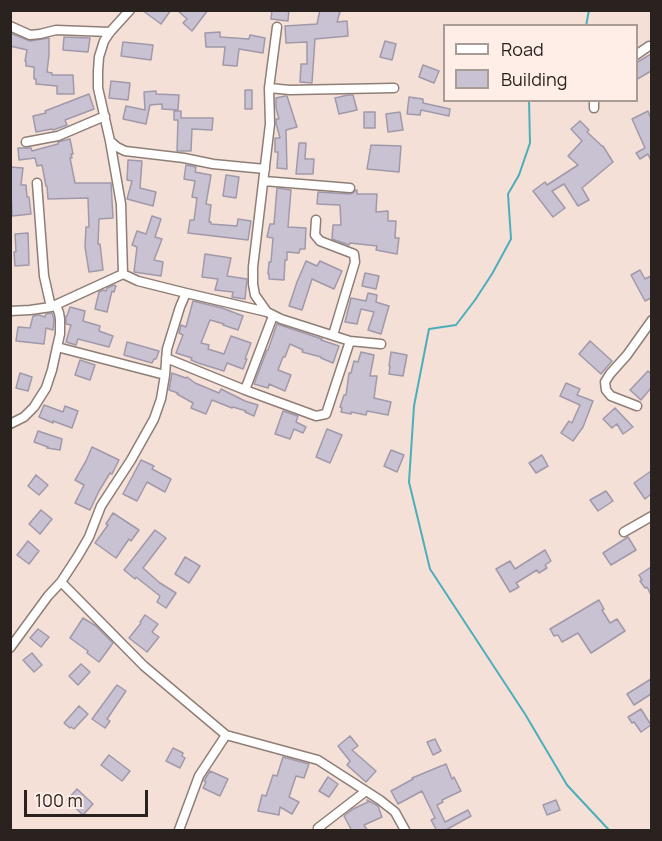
<!DOCTYPE html>
<style>
body{margin:0}
#map{position:relative;width:662px;height:841px;overflow:hidden;background:#f4e0d7;font-family:Manrope,sans-serif}
canvas{display:block}
.frame{position:absolute;inset:0;border:12px solid #29221f;pointer-events:none}
.legend{position:absolute;left:443px;top:24px;width:195px;height:78px;box-sizing:border-box;background:#feeee7;border:2px solid #a99c97;margin:0;padding:8px 10px;list-style:none;font-size:18px;color:#29221f}
.legend li{display:flex;align-items:center;gap:12px;height:30px}
.legend b{width:30px;border:2px solid #a99c97}
.scale{position:absolute;left:24px;top:790px;width:124px;height:27px;box-sizing:border-box;border:3px solid #29221f;border-top:0;padding-left:8px;font-size:18px;line-height:21px;white-space:nowrap;color:#29221f;-webkit-text-stroke:4px #feeee7;paint-order:stroke}
</style>
<div id="map">
<canvas width="662" height="841"></canvas>
<div class="frame"></div>
<ul class="legend">
<li><b style="height:8px;background:#fff"></b>Road</li>
<li><b style="height:16px;background:#c9c2d3"></b>Building</li>
</ul>
<div class="scale">100 m</div>
</div>
<script>
const context = document.querySelector('canvas').getContext('2d');
context.lineJoin = 'round';
function toPath(rows) {
  const path = new Path2D();
  for (const r of rows) {
    path.moveTo(r[0], r[1]);
    for (let i = 2; i < r.length; i += 2) path.lineTo(r[i], r[i + 1]);
  }
  return path;
}
function stroke(path, color, width, dash) {
  context.strokeStyle = color;
  context.lineWidth = width;
  context.lineCap = dash ? 'butt' : 'round';
  context.setLineDash(dash || []);
  context.stroke(path);
}
function fillPath(path, color) {
  context.fillStyle = color;
  context.fill(path, 'evenodd');
}
const stream = toPath([
 [586,26,589,10],
 [529,100,530,143,519,175,508,194,511,239,492,274,475,300,456,325,429,329,414,406,409,482,430,569,525,714,567,785,609,830]
]);
const building = toPath([
 [142,10,171,10,161,24,142,10],
 [177,10,208,10,192,31,183,23,187,19,177,10],
 [272,10,289,10,288,21,271,19,272,10],
 [320,10,335,10,340,12,337,22,347,21,348,36,315,39,312,83,300,82,301,64,307,64,307,42,286,43,285,26,317,24,320,10],
 [220,32,220,37,249,39,250,35,265,38,263,53,239,49,237,66,223,65,225,47,206,47,205,33,220,32],
 [10,33,30,41,49,38,49,55,47,72,52,73,52,75,73,75,74,94,57,94,57,86,36,84,36,79,34,79,34,67,26,66,26,61,25,61,27,50,10,46,10,33],
 [64,37,90,38,88,52,63,50,64,37],
 [385,41,396,44,392,60,380,57,385,41],
 [123,42,153,45,151,60,121,56,123,42],
 [651,54,651,71,636,80,636,63,651,54],
 [423,65,439,71,434,83,419,77,423,65],
 [111,81,130,83,128,100,109,98,111,81],
 [245,90,252,90,252,109,245,109,245,90],
 [156,91,156,94,179,95,178,110,162,109,162,104,150,105,146,124,123,119,126,106,145,110,144,92,156,91],
 [89,94,94,109,65,120,67,125,53,130,52,129,36,132,33,116,46,113,45,111,89,94],
 [348,95,353,95,357,110,339,114,335,98,348,95],
 [285,96,287,96,297,127,286,130,287,169,277,168,278,152,275,152,275,138,280,138,276,123,276,119,279,119,276,108,276,98,285,96],
 [409,97,423,99,423,103,450,109,449,116,421,110,420,115,407,114,409,97],
 [174,111,181,111,181,118,213,118,212,130,192,129,191,151,177,151,178,120,174,120,174,111],
 [648,111,651,119,651,161,648,154,640,159,636,153,645,148,632,119,648,111],
 [364,112,375,112,375,128,364,128,364,112],
 [400,112,403,130,388,132,386,114,400,112],
 [580,121,589,130,587,132,602,146,603,146,613,162,582,188,589,200,578,206,564,184,552,191,565,208,553,217,533,191,545,182,547,185,578,165,568,156,582,141,571,129,580,121],
 [70,139,73,154,71,154,72,158,70,158,75,183,111,183,113,218,99,219,98,244,100,244,103,270,89,272,85,247,86,227,89,227,88,198,48,199,47,186,46,186,42,165,37,166,35,158,19,160,18,148,31,148,32,151,58,144,58,142,70,139],
 [299,143,306,143,305,159,314,159,313,174,296,174,299,143],
 [371,145,401,146,399,172,367,169,371,145],
 [128,160,142,161,140,188,156,192,153,206,127,199,132,181,127,180,128,160],
 [186,165,196,167,195,172,211,175,206,204,211,205,209,222,211,222,211,224,237,226,238,219,251,221,248,240,188,233,190,220,194,220,197,198,192,197,195,181,184,179,186,165],
 [10,167,23,168,21,185,26,185,27,197,29,197,31,214,12,216,10,167],
 [226,175,239,177,236,198,223,196,226,175],
 [277,188,291,190,288,227,306,228,305,249,300,249,299,253,287,252,287,260,285,260,284,280,269,279,269,274,268,274,269,262,271,262,273,238,267,237,270,224,274,224,277,188],
 [356,190,357,190,357,194,377,194,376,212,388,211,388,221,396,221,395,238,399,238,397,254,376,250,377,246,350,243,349,245,332,239,333,225,341,225,340,205,317,204,318,192,349,194,353,193,356,190],
 [152,216,161,219,155,237,162,239,154,260,163,262,161,276,134,272,137,247,132,245,137,231,146,234,152,216],
 [28,233,29,265,15,266,14,252,16,252,15,234,28,233],
 [205,254,231,258,227,276,247,279,245,299,232,297,233,292,215,290,218,279,202,277,205,254],
 [306,261,317,266,320,261,342,271,334,289,312,279,302,310,289,306,297,282,306,261],
 [640,270,645,279,651,276,651,298,645,301,631,275,640,270],
 [365,273,379,276,376,289,362,286,365,273],
 [114,285,116,286,114,292,112,291,107,312,95,309,99,292,103,290,106,291,107,288,114,285],
 [368,293,377,295,376,302,389,306,381,334,368,330,374,312,361,309,357,324,345,322,351,298,366,301,368,293],
 [193,301,222,308,243,316,238,330,223,325,224,324,210,320,201,343,209,345,208,349,224,354,231,336,251,343,245,359,247,359,243,369,227,363,224,371,198,363,191,360,192,358,176,353,183,335,179,333,181,325,186,327,193,301],
 [70,307,85,311,83,321,100,326,99,331,113,336,109,347,78,339,76,345,66,342,71,325,66,324,66,316,67,316,70,307],
 [52,313,54,320,53,330,46,328,44,344,16,341,18,327,30,328,33,316,39,315,45,317,46,314,52,313],
 [277,324,322,339,321,340,339,346,333,363,321,358,321,357,302,352,303,350,290,344,285,357,283,357,278,370,291,375,285,391,269,384,268,388,254,384,267,350,268,350,277,324],
 [590,341,612,361,601,374,579,354,590,341],
 [127,342,159,351,156,359,154,359,152,363,124,355,127,342],
 [361,352,374,355,370,376,377,376,374,398,391,402,388,415,367,411,366,415,351,412,351,414,341,412,342,408,340,407,344,395,346,395,349,373,351,373,354,361,358,362,361,352],
 [391,352,407,355,403,376,389,374,390,366,389,366,391,352],
 [80,360,95,365,90,380,75,375,80,360],
 [648,371,651,374,651,388,641,400,630,390,648,371],
 [20,373,32,377,28,391,16,388,20,373],
 [172,373,186,378,187,377,195,383,219,393,221,389,245,401,258,405,254,416,245,412,246,411,233,407,232,408,212,400,206,414,191,408,193,403,177,394,178,393,169,390,172,373],
 [566,383,580,389,577,395,593,401,583,427,573,441,561,433,569,421,572,423,580,405,560,396,566,383],
 [44,405,63,412,65,406,78,411,72,428,53,421,53,423,39,417,44,405],
 [615,408,633,427,623,434,617,424,612,428,603,419,615,408],
 [283,411,298,416,296,422,306,427,303,433,294,429,290,439,275,434,283,411],
 [327,429,342,435,330,463,316,457,327,429],
 [38,431,62,439,60,450,47,448,48,447,34,442,38,431],
 [92,447,119,460,112,474,110,473,99,491,90,510,75,503,84,485,75,480,86,461,92,447],
 [391,450,404,455,397,472,384,466,391,450],
 [542,455,548,466,536,473,529,463,542,455],
 [141,460,154,466,152,469,171,479,165,492,147,482,137,501,123,494,141,460],
 [651,471,651,494,645,499,634,483,651,471],
 [36,475,48,485,39,495,28,486,36,475],
 [606,491,613,501,598,511,590,500,606,491],
 [41,510,52,519,40,534,29,524,41,510],
 [113,513,139,530,131,541,129,539,116,558,95,543,108,525,106,524,113,513],
 [155,530,166,538,143,568,160,583,176,593,166,608,157,602,160,596,136,577,135,579,124,570,155,530],
 [628,537,636,550,611,565,603,553,628,537],
 [28,541,39,551,29,564,17,555,28,541],
 [545,550,551,561,545,565,547,568,539,573,537,570,516,583,519,587,510,592,496,569,510,561,515,569,545,550],
 [185,557,200,566,189,583,175,574,185,557],
 [651,567,651,595,647,587,645,588,640,581,642,580,639,575,651,567],
 [599,600,604,609,602,610,610,623,617,619,625,631,591,653,578,633,562,642,558,635,554,636,550,629,599,600],
 [145,615,158,624,152,632,159,637,147,652,129,638,141,623,140,622,145,615],
 [83,618,96,626,113,643,99,662,87,653,88,651,70,638,83,618],
 [38,629,49,637,41,647,30,638,38,629],
 [32,653,42,665,34,672,23,660,32,653],
 [81,664,90,672,78,685,69,676,81,664],
 [651,679,651,694,634,705,627,694,651,679],
 [117,685,126,691,107,719,110,721,105,728,92,719,117,685],
 [79,706,88,714,74,729,71,727,70,728,64,723,79,706],
 [641,709,651,725,641,732,634,722,632,723,628,717,641,709],
 [350,736,358,746,352,750,376,771,366,782,347,765,350,761,338,746,350,736],
 [435,739,441,751,433,755,427,742,435,739],
 [173,748,183,753,182,756,185,758,180,768,166,761,173,748],
 [109,755,130,771,122,781,101,765,109,755],
 [283,757,309,764,304,778,296,776,289,797,299,802,292,814,280,807,279,815,258,811,262,795,266,796,273,775,277,776,283,757],
 [446,764,452,779,454,777,461,791,442,800,443,802,437,805,445,822,468,810,471,816,444,831,437,831,431,820,435,818,422,791,398,804,391,791,413,779,412,778,446,764],
 [210,771,228,779,220,796,203,788,206,782,204,781,205,779,210,771],
 [328,777,338,784,329,797,319,791,328,777],
 [77,789,93,804,83,815,67,800,77,789],
 [367,800,378,806,382,817,364,825,368,831,352,831,344,816,353,809,368,802,367,800],
 [556,800,560,810,547,815,543,805,556,800]
]);
const minor = toPath([
 [10,26,30,35,40,34,56,30,110,32],
 [277,27,269,88,270,124,253,267,253,284,255,295,267,312,281,319,350,341,381,344],
 [636,55,649,46,652,46],
 [269,88,290,90,394,88],
 [594,100,594,108],
 [110,141,117,147,125,151,184,158,213,164,265,169],
 [26,142,58,136,105,116],
 [264,181,350,188],
 [37,183,44,276,51,307],
 [316,220,315,235,320,241,354,254,355,262,333,335],
 [123,274,121,204,110,141,98,88,98,71,99,57,104,41,110,32,130,10],
 [123,274,138,281,186,293],
 [56,305,59,313,60,319,60,334,57,347],
 [10,311,30,310,51,307,123,274],
 [166,358,245,390,316,416,326,414,350,341],
 [245,390,273,316],
 [637,406,611,396,606,390,605,382,610,374,627,355,652,320],
 [10,424,24,417,34,407,46,388,52,370,57,347,165,375],
 [624,532,652,516],
 [61,582,144,666,226,735,318,760,380,800,395,812,405,830],
 [10,648,48,596,61,582,78,556,89,537,101,506,131,460,154,419,161,399,165,375,167,349,180,307,186,293,267,312],
 [179,830,199,776,226,735],
 [320,830,318,828,366,791]
]);
stroke(stream, '#4aafbb', 2);
fillPath(building, '#c9c2d3');
stroke(building, '#a099aa', 1.5);
stroke(minor, '#8f7e76', 11);
stroke(minor, '#fff', 8);
</script>
